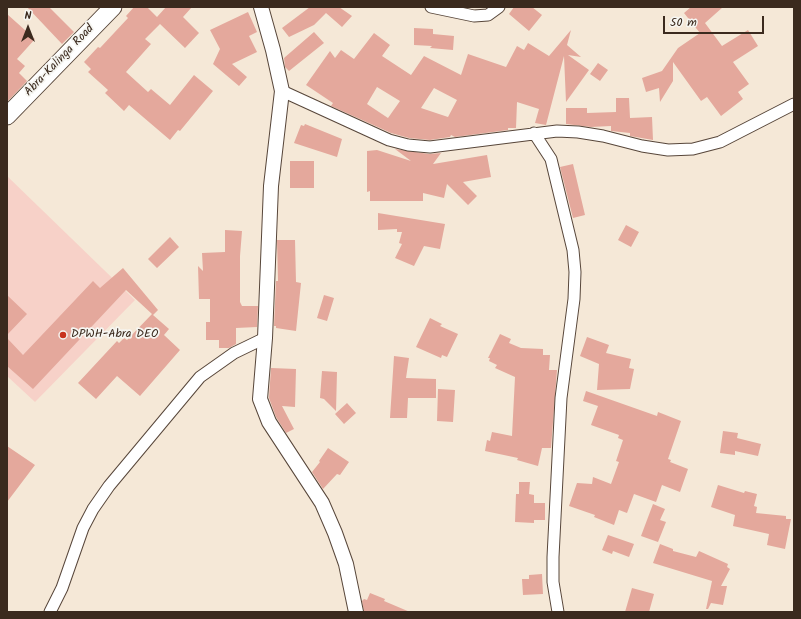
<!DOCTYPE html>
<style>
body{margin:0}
#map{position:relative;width:801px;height:619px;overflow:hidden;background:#f5e8d7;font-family:Kalam,sans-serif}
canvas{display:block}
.frame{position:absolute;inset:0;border:8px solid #3b2a1e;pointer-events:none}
.north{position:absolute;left:8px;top:8px;width:40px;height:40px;-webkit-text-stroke:3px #f6f6f2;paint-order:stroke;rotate:0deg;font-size:11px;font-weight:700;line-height:16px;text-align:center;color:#3b2a1e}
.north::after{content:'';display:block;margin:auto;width:14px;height:18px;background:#3b2a1e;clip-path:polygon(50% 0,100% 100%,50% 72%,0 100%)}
.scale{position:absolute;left:663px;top:16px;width:101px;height:18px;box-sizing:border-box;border:2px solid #3b2a1e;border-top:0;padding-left:5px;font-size:12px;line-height:14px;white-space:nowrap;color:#3b2a1e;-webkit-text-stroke:3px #f6f6f2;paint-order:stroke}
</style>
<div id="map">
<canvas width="801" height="619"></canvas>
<div class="frame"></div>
<div class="north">N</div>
<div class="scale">50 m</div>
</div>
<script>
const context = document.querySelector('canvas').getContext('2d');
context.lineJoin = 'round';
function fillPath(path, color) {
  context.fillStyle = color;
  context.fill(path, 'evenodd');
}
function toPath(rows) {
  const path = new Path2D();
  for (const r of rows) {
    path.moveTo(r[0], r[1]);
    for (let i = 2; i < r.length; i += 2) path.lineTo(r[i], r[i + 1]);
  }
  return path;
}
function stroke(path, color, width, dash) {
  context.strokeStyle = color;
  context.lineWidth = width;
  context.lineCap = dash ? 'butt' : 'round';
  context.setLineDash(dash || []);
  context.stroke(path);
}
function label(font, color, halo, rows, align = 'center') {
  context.font = font + ' Kalam,sans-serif';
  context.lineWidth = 3.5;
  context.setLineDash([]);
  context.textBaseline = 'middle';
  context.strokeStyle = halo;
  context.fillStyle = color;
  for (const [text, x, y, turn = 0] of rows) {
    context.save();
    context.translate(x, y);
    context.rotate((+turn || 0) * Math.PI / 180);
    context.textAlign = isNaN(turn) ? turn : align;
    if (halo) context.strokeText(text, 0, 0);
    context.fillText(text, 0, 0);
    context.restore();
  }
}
const built = toPath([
 [7,176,135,300,35,402,7,376]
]);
const building = toPath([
 [27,7,49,7,74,32,62,44],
 [134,7,147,7,157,17,166,7,192,7,183,17,199,33,185,48,160,24,145,39,151,44,126,72,148,92,151,89,170,105,194,75,213,91,180,131,178,130,170,140,129,105,124,111,105,93,108,90,88,72,91,69,84,62,98,47,100,48,128,18,126,16],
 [310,7,339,7,352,16,342,27,326,13,314,25,289,37,282,28],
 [514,7,532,7,542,15,529,31,509,14],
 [691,7,723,7,705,23,722,46,748,30,758,46,733,62,749,84,738,92,743,99,721,116,707,97,701,101,673,62,673,81,660,102,659,88,646,92,642,78,662,71,678,48,700,33,684,13],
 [248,12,257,32,249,36,257,52,232,64,247,77,239,86,213,64,220,49,210,30],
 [7,14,35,39,17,59,25,66,19,73,27,81,7,102],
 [414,28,433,29,433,34,454,36,453,50,430,48,432,46,414,45],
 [571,30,567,45,581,57,568,55,589,70,566,102,564,56,546,125,535,123,539,109,517,102,516,128,508,128,508,130,455,137,451,135,450,137,430,140,409,138,391,133,331,106,333,103,306,85,330,51,335,58,341,50,354,59,374,33,390,45,382,56,411,75,424,56,461,75,468,54,506,67,517,46,524,50,528,43,549,56],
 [377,87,400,101,388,118,367,104],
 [434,88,457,100,448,117,421,108],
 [314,32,324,43,289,71,285,67,284,58],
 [598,63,608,70,600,81,590,74],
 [616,98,629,98,630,118,652,117,653,140,630,136,630,133,611,131,611,126,591,127,566,124,566,108,587,108,587,113,616,112],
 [305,124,342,139,337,157,294,143,301,125,304,126],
 [395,149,429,154,441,153,433,164,487,155,491,177,463,182,477,196,468,205,447,184,444,198,423,193,423,201,370,201,370,191,367,192,367,151,377,150,411,161],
 [290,161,314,161,314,188,290,188],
 [573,164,585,215,573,218,560,167],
 [378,213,445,224,440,249,424,246,414,266,395,258,402,244,399,243,402,232,397,232,397,229,378,230],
 [626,225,639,232,631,247,618,240],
 [225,230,242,231,240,256,240,302,242,306,258,306,257,327,236,328,236,344,229,348,219,348,219,340,206,340,206,322,210,322,210,299,199,299,198,266,203,271,202,253,225,252],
 [170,237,179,247,157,268,148,259],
 [277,240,295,240,296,282,301,283,296,331,276,328,276,326,274,326,276,281,278,281],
 [123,268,158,310,153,315,169,329,164,335,180,350,140,396,117,376,96,399,78,383,117,341,119,343,124,338,127,340,152,314,126,290,33,389,7,366,7,338,23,355,93,281,100,288],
 [7,295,27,314,7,335],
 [324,295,334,298,327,321,317,318],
 [430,318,442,324,440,326,458,334,447,357,442,355,441,358,416,347],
 [500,334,511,339,509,343,521,348,543,349,543,355,550,355,549,370,557,370,551,448,542,448,538,466,517,460,518,458,485,451,487,440,490,441,492,432,512,436,515,377,495,368,497,365,489,361,490,358,488,358],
 [587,337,609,345,606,353,631,359,629,368,634,369,630,389,597,390,599,364,580,356],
 [394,356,409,358,406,378,436,379,436,398,408,398,407,418,390,418],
 [271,368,296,369,295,407,282,406,294,429,286,433,276,417,269,398],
 [322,371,337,372,336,411,324,399,320,398],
 [438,389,455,390,453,422,437,421],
 [586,391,657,416,658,412,681,421,668,459,671,460,670,462,688,469,680,492,662,485,656,502,634,494,627,513,619,510,614,525,594,517,595,515,569,506,577,483,592,484,593,477,611,484,619,462,616,461,623,440,618,438,619,435,591,425,598,406,583,401],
 [347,403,356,413,344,424,335,414],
 [723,431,738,433,737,438,761,444,758,456,735,451,735,455,720,453],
 [7,446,35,465,7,502],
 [328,448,349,462,340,475,337,474,323,489,312,472,320,462,319,461],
 [519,482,530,482,529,494,534,495,534,503,545,503,545,520,534,520,534,523,515,522,516,494,519,494],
 [718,485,744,493,745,491,757,494,754,506,757,507,756,513,786,516,786,519,791,519,785,549,767,545,769,534,733,526,735,515,711,507],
 [653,504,665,509,660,520,666,522,658,542,641,536],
 [608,535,634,544,629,557,613,551,612,554,602,550],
 [660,544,673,549,673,551,696,557,699,551,728,564,727,567,730,569,721,586,727,586,723,605,711,603,708,609,706,609,712,581,653,563],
 [542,574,543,594,523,595,522,579,529,579,529,575],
 [632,588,654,594,649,612,625,612],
 [370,593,385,599,384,601,410,612,364,612,362,601,364,599,367,600]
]);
const minor = toPath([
 [431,7,474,16,488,15,499,7],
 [282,91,389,140,408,145,430,147,557,131,578,132,603,136,642,146,668,150,693,149,720,142,794,104],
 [534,133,551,159,573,250,575,272,574,299,561,398,553,557,553,582,558,612],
 [50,612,62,588,83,528,93,509,109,486,200,377,234,353,265,338]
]);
const tertiary = toPath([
 [261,7,273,50,282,91,271,186,265,338,260,399,269,422,322,503,335,533,346,564,356,612]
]);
const primary = toPath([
 [7,116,113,7]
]);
const markers = [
 [63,335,4,"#c8321e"]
];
const streetNames = [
 ["Abra-Kalinga Road",60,61,-46]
];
const poiNames = [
 ["DPWH-Abra DEO",71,335]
];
fillPath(built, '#f7d1c8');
fillPath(building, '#e4a89c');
stroke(minor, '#57463a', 13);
stroke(tertiary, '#57463a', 16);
stroke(primary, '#57463a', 19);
stroke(minor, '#fff', 11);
stroke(tertiary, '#fff', 14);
stroke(primary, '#fff', 17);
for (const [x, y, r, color] of markers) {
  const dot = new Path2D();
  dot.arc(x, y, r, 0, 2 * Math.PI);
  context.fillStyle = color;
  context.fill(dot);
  stroke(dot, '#f6f6f2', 1.5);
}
label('12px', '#3b2a1e', '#f6f6f2', streetNames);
label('12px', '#3b2a1e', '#f6f6f2', poiNames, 'left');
</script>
